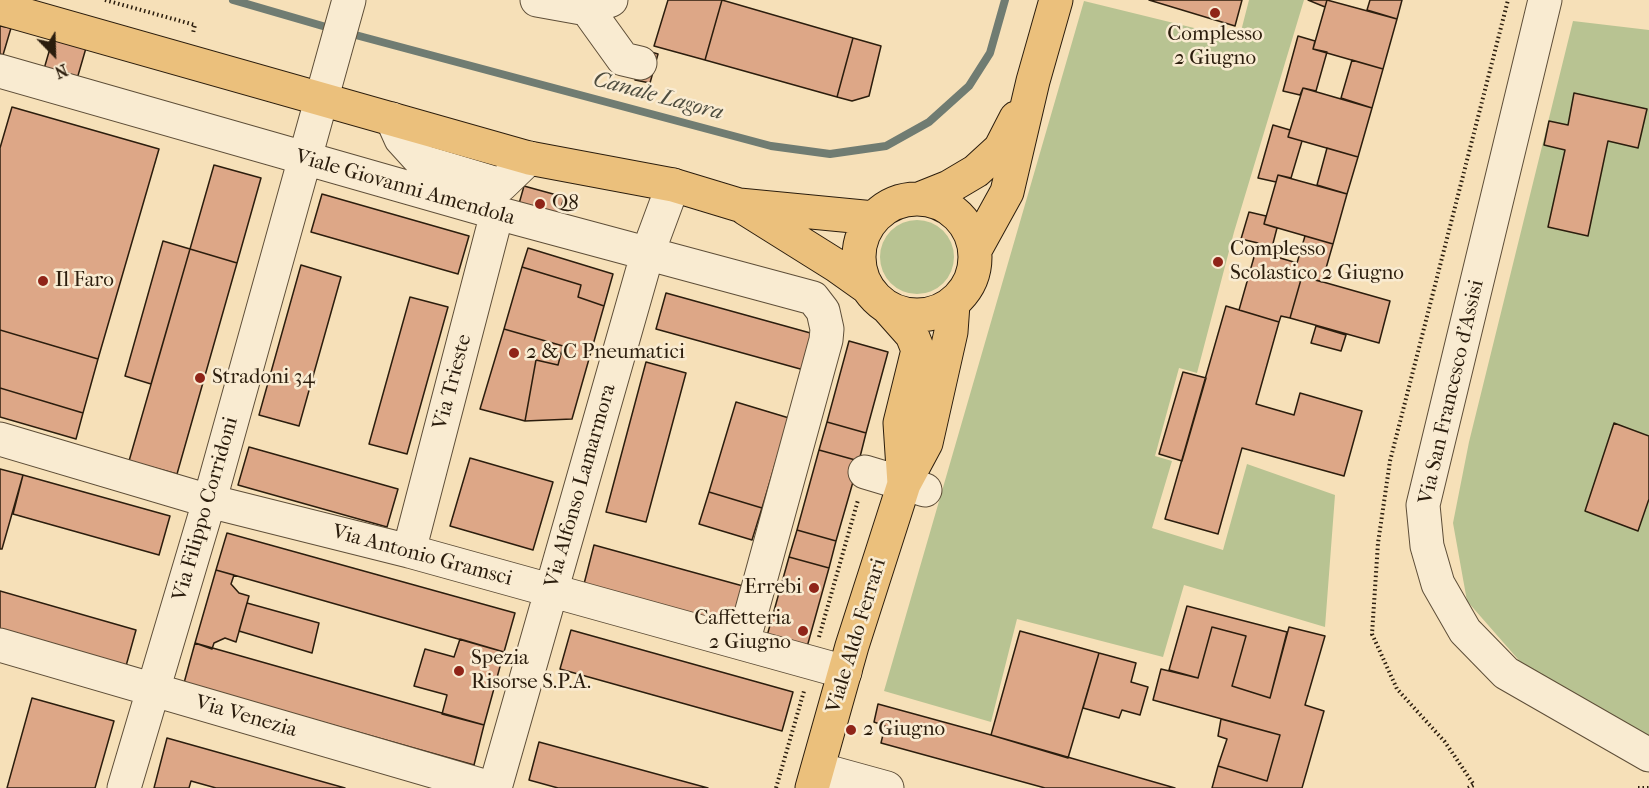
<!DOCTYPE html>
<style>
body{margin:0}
#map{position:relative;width:1649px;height:788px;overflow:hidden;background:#f6e0b8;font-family:"IM FELL French Canon",serif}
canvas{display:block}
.north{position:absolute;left:24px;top:24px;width:60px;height:60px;-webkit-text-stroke:4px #f9ebd1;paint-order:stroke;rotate:157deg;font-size:16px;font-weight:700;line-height:24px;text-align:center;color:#2b1d0d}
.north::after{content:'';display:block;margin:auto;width:21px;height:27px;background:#2b1d0d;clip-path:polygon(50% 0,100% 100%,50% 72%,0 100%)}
</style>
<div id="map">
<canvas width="1649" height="788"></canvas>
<div class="north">N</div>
</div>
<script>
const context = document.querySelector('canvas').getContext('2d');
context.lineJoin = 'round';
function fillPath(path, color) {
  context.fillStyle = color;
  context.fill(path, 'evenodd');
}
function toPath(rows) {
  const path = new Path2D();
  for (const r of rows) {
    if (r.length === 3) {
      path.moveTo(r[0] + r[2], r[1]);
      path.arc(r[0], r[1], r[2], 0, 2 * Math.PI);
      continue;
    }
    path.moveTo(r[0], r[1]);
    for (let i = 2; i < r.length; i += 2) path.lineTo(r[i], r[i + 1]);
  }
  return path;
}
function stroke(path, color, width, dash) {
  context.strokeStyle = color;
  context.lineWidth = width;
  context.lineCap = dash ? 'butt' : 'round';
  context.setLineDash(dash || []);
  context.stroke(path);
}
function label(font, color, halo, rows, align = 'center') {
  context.font = font + ' "IM FELL French Canon",serif';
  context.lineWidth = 5;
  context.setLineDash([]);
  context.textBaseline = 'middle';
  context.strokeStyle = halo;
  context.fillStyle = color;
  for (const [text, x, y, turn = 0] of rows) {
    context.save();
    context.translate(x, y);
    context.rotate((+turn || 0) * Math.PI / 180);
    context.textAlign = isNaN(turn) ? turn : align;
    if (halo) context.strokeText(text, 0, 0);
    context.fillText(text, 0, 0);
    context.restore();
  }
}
const green = toPath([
 [1249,0,1304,0,1234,232,1197,373,1179,368,1155,456,1172,461,1152,528,1223,550,1247,464,1335,495,1325,627,1184,585,1163,657,1017,619,991,722,884,691,1084,1,1239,39],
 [1573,21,1649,30,1649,739,1531,674,1467,601,1453,523,1469,442],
 [917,257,37]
]);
const stream = toPath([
 [233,0,333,29],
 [348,33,771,146,830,154,886,146,929,122,969,86,990,53,1005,0]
]);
const building = toPath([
 [668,0,722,0,705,60,654,46,668,0],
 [722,0,853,38,837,97,705,60,722,0],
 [1149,0,1242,0,1235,26,1149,0],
 [1308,0,1327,0,1325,7,1308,0],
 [1327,0,1397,19,1383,69,1313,49,1327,0],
 [1370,0,1402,0,1397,19,1367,10,1370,0],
 [0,26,11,28,3,55,0,54,0,26],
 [1298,36,1315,41,1313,49,1327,52,1316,91,1303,88,1300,95,1283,91,1298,36],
 [53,38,86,48,77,79,44,69,53,38],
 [853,38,881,46,869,96,852,101,837,97,853,38],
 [644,50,658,54,650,83,635,80,644,50],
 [1352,60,1383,69,1372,108,1341,98,1352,60],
 [1303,88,1372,108,1358,157,1288,137,1303,88],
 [1574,93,1647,109,1638,148,1608,141,1588,236,1548,227,1565,150,1544,145,1549,121,1568,125,1574,93],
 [12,107,159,149,98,359,0,330,0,148,12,107],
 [1273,125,1290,130,1288,137,1302,141,1291,178,1278,175,1276,182,1258,178,1273,125],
 [1327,148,1358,157,1347,194,1317,185,1327,148],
 [214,165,261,178,237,263,190,249,214,165],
 [1278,175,1347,194,1333,244,1264,224,1278,175],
 [524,186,564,197,557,222,517,211,524,186],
 [322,194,469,236,458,274,311,232,322,194],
 [1249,212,1266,216,1264,224,1277,228,1270,255,1297,263,1305,236,1333,244,1322,282,1302,276,1290,318,1281,316,1279,322,1239,310,1258,243,1241,239,1249,212],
 [163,241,190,249,151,384,125,376,163,241],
 [528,248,613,274,604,306,578,297,581,285,522,267,528,248],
 [190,249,237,263,177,474,129,461,190,249],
 [301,265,341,277,299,426,259,415,301,265],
 [522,267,581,285,578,297,604,306,572,419,525,421,536,360,558,365,563,346,504,329,522,267],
 [1302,276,1390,301,1379,343,1290,318,1302,276],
 [666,293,814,334,804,370,656,329,666,293],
 [410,297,448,307,407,454,369,444,410,297],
 [1226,306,1279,322,1256,404,1294,415,1300,393,1362,411,1344,476,1242,448,1218,534,1165,519,1226,306],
 [1316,326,1346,335,1341,351,1311,343,1316,326],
 [504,329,563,346,558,365,536,360,525,421,480,409,504,329],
 [0,330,98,359,83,413,0,388,0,330],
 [849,341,888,352,866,433,827,422,849,341],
 [646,362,686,373,646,522,606,512,646,362],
 [1183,372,1206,378,1182,461,1159,454,1183,372],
 [0,388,83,413,76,439,0,417,0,388],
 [736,402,789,418,762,508,709,492,736,402],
 [827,422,866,433,859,461,819,450,827,422],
 [1614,423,1649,436,1649,499,1638,531,1585,511,1614,423],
 [249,447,398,489,387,527,238,485,249,447],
 [819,450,859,461,836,541,797,530,819,450],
 [470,458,553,482,533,550,450,526,470,458],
 [0,469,23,475,2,549,0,549,0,469],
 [23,475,170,516,159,555,13,514,23,475],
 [709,492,762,508,752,540,699,524,709,492],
 [797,530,836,541,829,568,789,557,797,530],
 [227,533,515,613,504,652,216,570,227,533],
 [594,545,743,586,732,625,584,584,594,545],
 [789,557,829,568,807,647,767,636,789,557],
 [216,570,234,575,231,584,239,593,249,596,236,642,225,638,214,643,212,649,195,643,216,570],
 [0,591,136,630,126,666,0,630,0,591],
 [247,603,319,623,312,653,239,631,247,603],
 [1187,606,1287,632,1270,698,1232,686,1246,636,1212,627,1198,678,1169,670,1187,606],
 [1212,627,1246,636,1232,686,1270,698,1289,627,1325,636,1305,705,1324,711,1302,788,1212,788,1218,766,1267,781,1280,735,1153,700,1161,669,1198,678,1212,627],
 [571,630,793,692,782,731,560,669,571,630],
 [1020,631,1099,653,1068,758,991,735,1020,631],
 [460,639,504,652,484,725,442,714,447,695,414,686,425,649,454,657,460,639],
 [195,643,484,725,474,765,184,683,195,643],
 [1099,653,1136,663,1131,682,1148,687,1140,715,1122,710,1119,718,1083,708,1099,653],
 [32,698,114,721,95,788,7,788,32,698],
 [878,704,991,735,1175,788,1045,788,881,743,885,726,874,722,878,704],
 [1221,719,1280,735,1267,781,1218,766,1227,739,1218,736,1221,719],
 [167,738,345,788,216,788,191,781,189,788,154,788,167,738],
 [539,742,708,788,558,788,529,780,539,742]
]);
const path = toPath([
 [105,0,195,25,193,33],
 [819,637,858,500],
 [776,788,804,691],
 [1468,788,1474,785,1445,742,1397,689,1372,634,1378,543,1390,461,1508,0],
 [1638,788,1649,788]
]);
const minor = toPath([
 [537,0,587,9,611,0],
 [1545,0,1423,505,1427,546,1438,584,1465,631,1506,673,1649,755],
 [587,9,623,59,640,63],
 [0,71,497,213,813,298,823,311,827,329,826,340,743,643],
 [392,119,401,139,421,161,501,185,529,158],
 [0,439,209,501,409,551,845,672],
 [865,472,925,490],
 [409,551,497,213],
 [0,645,491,788],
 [818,769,887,788],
 [124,788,214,485,349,0],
 [495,788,647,255,673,185]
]);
const major = toPath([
 [0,8,529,158,673,185,739,205,874,218],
 [917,257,58],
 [919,199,949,187,976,171,1000,149,1016,118],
 [746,209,837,266,868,288],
 [975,250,1007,192,1033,81,1056,0],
 [888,308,912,335,918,350,900,423,904,484],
 [812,788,852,646,904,484,926,443,951,332,953,304]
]);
const markers = [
 [1215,13,6,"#8f2418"],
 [540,204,6,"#8f2418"],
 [1218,262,6,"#8f2418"],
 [43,281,6,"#8f2418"],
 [514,353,6,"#8f2418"],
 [200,378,6,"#8f2418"],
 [814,588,6,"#8f2418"],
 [803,631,6,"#8f2418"],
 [459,671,6,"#8f2418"],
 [851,730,6,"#8f2418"]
];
const poiNames = [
 ["Complesso",1215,35,"center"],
 ["2 Giugno",1215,59,"center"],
 ["Q8",552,204],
 ["Complesso",1230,250],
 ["Scolastico 2 Giugno",1230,274],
 ["Il Faro",55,281],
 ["2 & C Pneumatici",526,353],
 ["Stradoni 34",212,378],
 ["Errebi",802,588,"right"],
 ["Caffetteria",791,619,"right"],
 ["2 Giugno",791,643,"right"],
 ["Spezia",471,659],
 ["Risorse S.P.A.",471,683],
 ["2 Giugno",863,730]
];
const streetNames = [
 ["Viale Giovanni Amendola",405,188,16],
 ["Via Trieste",453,382,-75],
 ["Via San Francesco d'Assisi",1452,392,-77],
 ["Via Alfonso Lamarmora",581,486,-74],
 ["Via Filippo Corridoni",206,509,-74],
 ["Via Antonio Gramsci",422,556,15],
 ["Viale Aldo Ferrari",857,636,-73],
 ["Via Venezia",246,717,16]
];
const waterNames = [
 ["Canale Lagora",658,97,15]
];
fillPath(green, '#b8c392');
stroke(stream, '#707c72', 8);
fillPath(building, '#dda787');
stroke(building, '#2b1d0d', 1.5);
stroke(minor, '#5e4e38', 35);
stroke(major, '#2b1d0d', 35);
stroke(path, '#2b1d0d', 4, [1.5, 3]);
stroke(minor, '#f9ebd1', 33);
stroke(major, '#ebc07c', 33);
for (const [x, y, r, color] of markers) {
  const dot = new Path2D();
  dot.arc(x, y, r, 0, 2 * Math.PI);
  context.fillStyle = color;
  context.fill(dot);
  stroke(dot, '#f9ebd1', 2);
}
label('21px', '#2b1d0d', '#f9ebd1', poiNames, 'left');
label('21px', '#2b1d0d', '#f9ebd1', streetNames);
label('italic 22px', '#4e4d3f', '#f9ebd1', waterNames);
</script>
